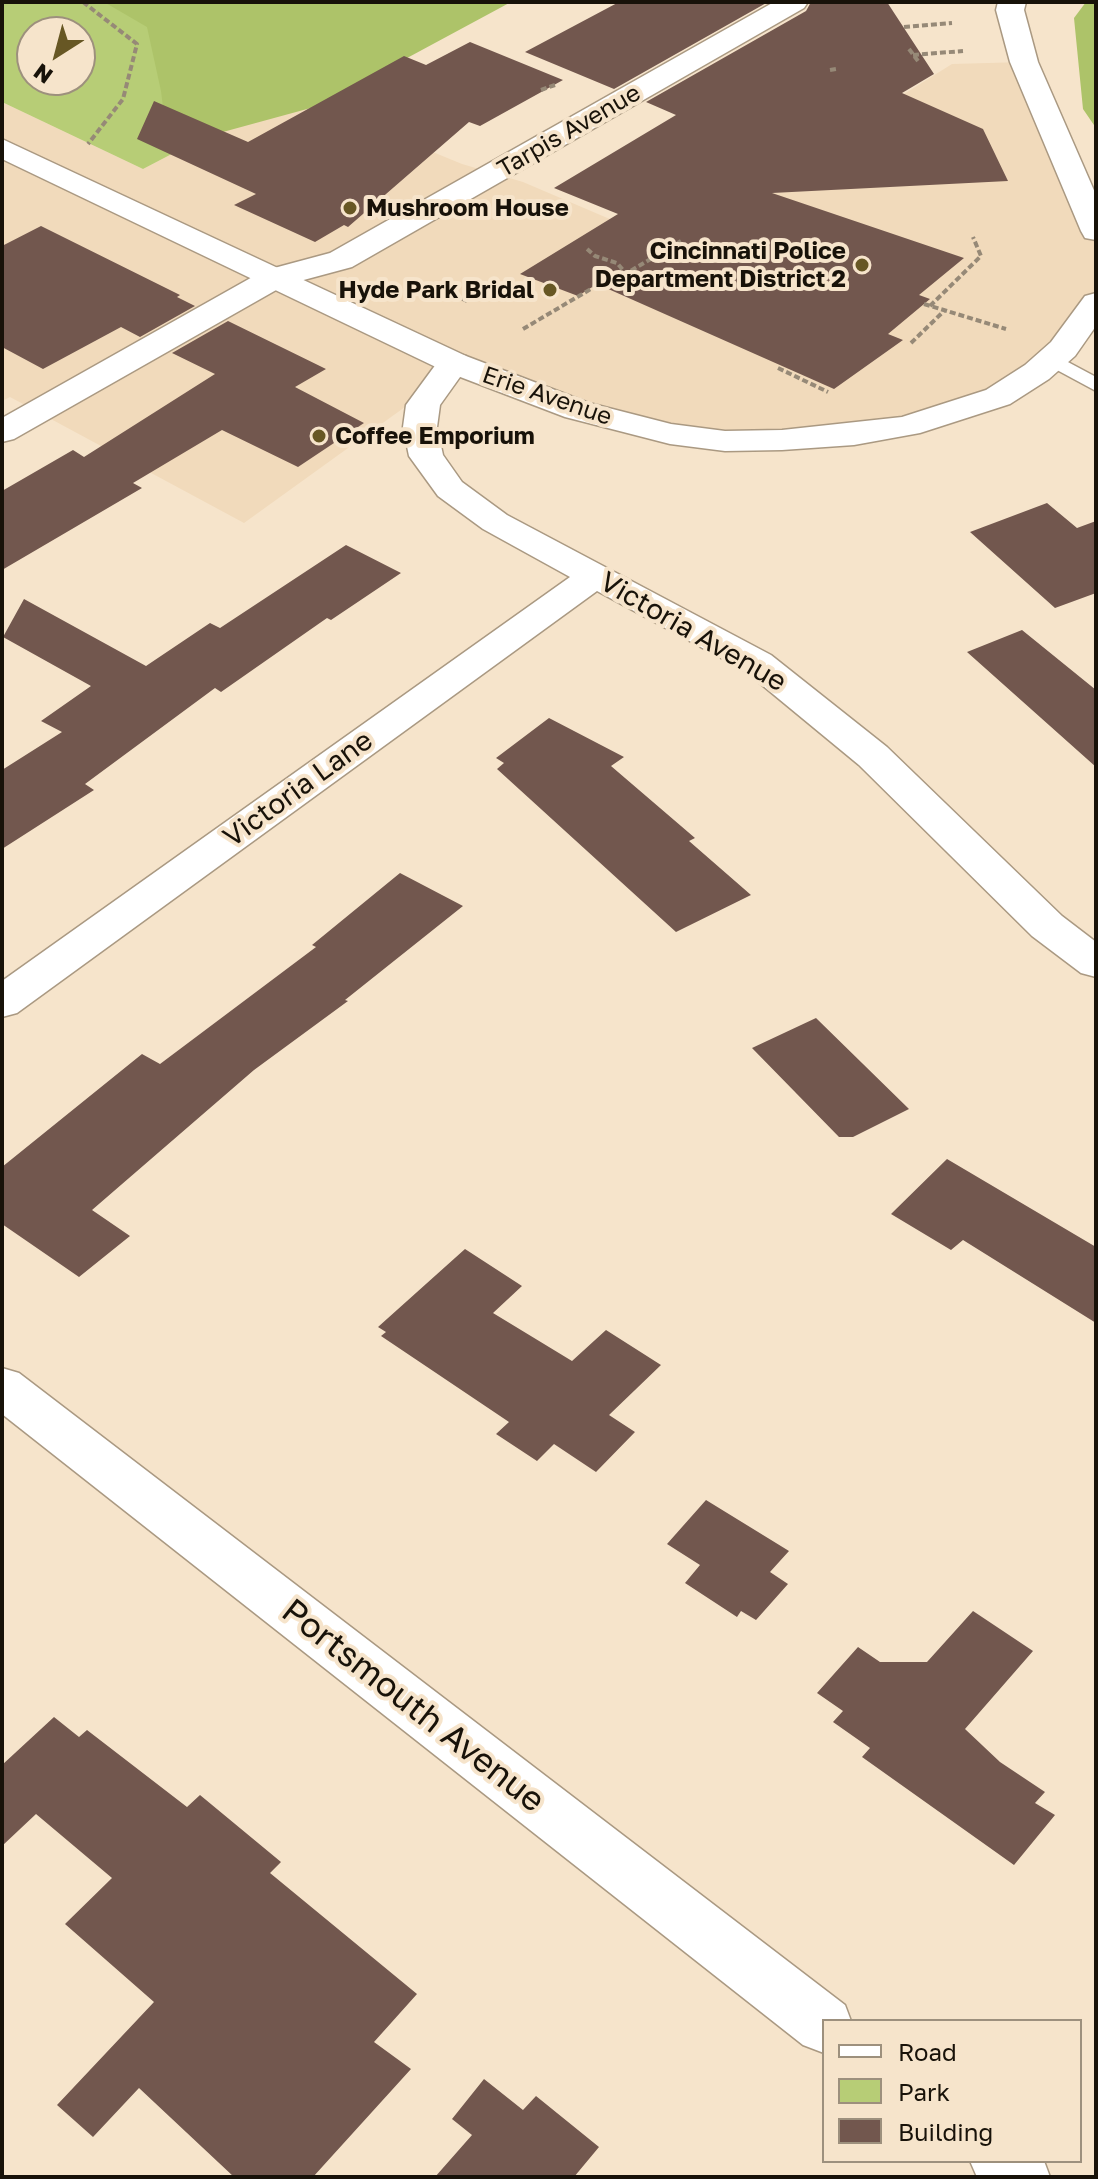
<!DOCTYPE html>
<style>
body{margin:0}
#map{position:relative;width:1098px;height:2179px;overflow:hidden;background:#f6e4cb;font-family:"Golos Text",sans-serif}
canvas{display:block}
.frame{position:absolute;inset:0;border:4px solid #181209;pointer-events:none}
.legend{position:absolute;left:822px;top:2019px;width:260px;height:144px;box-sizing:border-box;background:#f6e4cb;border:2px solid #9d907d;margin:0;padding:10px 14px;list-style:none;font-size:24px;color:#181209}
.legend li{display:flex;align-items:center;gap:16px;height:40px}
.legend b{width:40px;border:2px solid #9d907d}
.north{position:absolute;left:16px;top:16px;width:80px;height:80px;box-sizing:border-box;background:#f6e4cb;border:2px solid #9d907d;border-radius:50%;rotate:216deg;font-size:22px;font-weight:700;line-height:32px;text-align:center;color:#181209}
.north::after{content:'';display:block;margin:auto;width:28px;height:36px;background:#675724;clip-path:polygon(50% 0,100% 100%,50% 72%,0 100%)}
</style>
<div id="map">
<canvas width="1098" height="2179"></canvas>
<div class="frame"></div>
<ul class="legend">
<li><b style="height:10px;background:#fff"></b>Road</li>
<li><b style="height:22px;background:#b7cd76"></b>Park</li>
<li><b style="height:22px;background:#72574e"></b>Building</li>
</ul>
<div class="north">N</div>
</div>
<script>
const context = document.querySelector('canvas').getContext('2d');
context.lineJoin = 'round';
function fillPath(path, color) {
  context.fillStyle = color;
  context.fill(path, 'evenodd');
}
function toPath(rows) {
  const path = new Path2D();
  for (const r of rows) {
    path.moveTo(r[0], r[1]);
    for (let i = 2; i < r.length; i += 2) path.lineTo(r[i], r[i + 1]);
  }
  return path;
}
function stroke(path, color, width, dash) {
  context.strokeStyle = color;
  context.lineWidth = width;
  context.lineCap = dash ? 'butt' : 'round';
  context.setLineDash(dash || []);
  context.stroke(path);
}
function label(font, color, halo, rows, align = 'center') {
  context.font = font + ' "Golos Text",sans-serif';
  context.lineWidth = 8;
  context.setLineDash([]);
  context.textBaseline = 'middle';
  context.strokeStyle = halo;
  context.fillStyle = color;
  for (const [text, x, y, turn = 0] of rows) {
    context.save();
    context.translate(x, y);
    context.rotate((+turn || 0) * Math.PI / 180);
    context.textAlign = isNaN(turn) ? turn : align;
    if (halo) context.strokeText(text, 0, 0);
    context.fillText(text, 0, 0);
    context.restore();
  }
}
const built = toPath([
 [1024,62,1096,231,1096,303,998,397,854,435,670,434,454,363,423,394,244,523,10,397,2,401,2,102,143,169,289,93,462,164,523,182,666,243,952,64]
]);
const green = toPath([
 [2,2,463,2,143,169,2,102],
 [32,32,80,32,80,80,32,80]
]);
const forest = toPath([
 [104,2,511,2,318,106,168,147,161,91,147,27],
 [1086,2,1096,2,1096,128,1083,109,1074,18]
]);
const building = toPath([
 [619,2,768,2,614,89,525,52],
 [811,2,887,2,934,74,902,93,983,129,1008,181,772,193,964,258,919,295,930,299,888,334,903,340,834,389,597,284,578,296,520,274,618,214,554,188,676,115,646,102,806,11],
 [470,42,563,80,480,126,469,122,348,227,344,225,315,242,234,205,256,194,137,139,154,101,248,142,404,56,426,65],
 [41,226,180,295,177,297,195,306,140,337,121,327,43,369,2,347,2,246],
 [228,321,326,369,295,387,364,423,298,467,222,430,133,483,142,488,2,570,2,491,73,450,84,457,215,374,172,353],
 [1047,503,1077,528,1096,521,1096,593,1055,608,970,532],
 [346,545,401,573,331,620,327,618,221,692,215,688,85,784,94,790,2,849,2,770,62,732,41,721,91,686,3,637,24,599,146,666,210,623,220,628],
 [1022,630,1096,690,1096,767,967,652],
 [549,718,624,757,611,766,695,838,689,841,751,895,676,932,497,769,504,763,496,758],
 [400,873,463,906,345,1000,348,1001,254,1070,92,1210,130,1236,79,1277,2,1224,2,1167,142,1054,160,1064,316,947,312,945],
 [816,1018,909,1109,853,1137,839,1137,752,1048],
 [947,1159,1096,1247,1096,1323,963,1240,951,1250,891,1214],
 [465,1249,522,1286,493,1313,572,1361,606,1330,661,1365,609,1415,635,1432,596,1472,554,1444,537,1461,496,1434,509,1422,381,1336,386,1332,378,1327],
 [706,1500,789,1551,770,1572,788,1584,756,1620,741,1611,737,1617,685,1583,700,1565,667,1544],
 [973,1611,1033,1651,965,1729,1000,1762,1045,1792,1035,1803,1055,1815,1014,1865,862,1757,870,1748,833,1722,843,1711,817,1693,858,1647,880,1662,927,1662],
 [54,1717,79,1737,87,1730,187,1807,200,1795,281,1862,270,1873,417,1994,374,2042,411,2069,313,2177,234,2177,139,2088,93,2137,57,2105,154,2002,65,1924,112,1878,36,1814,2,1846,2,1765],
 [484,2079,523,2110,536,2096,599,2147,574,2177,435,2177,472,2135,452,2119]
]);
const path = toPath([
 [83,2,137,44,123,99,88,144],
 [904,27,952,23],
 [909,49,918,61],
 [913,55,963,51],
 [830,70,836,69],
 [541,90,555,85],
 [600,289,681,241],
 [454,295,467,301],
 [924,304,1006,329],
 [930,306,981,256,973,237],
 [523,329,623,270,617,263,595,256,586,248],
 [911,343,944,311],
 [778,368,828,392]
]);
const lane = toPath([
 [1051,353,1096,377,1096,391,1044,363,1041,359,1044,355,1051,353]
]);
const street = toPath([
 [774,2,808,2,804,8,352,267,285,285,14,439,2,442,2,418,263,271,330,253,774,2],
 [454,353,466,356,470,363,440,405,437,427,443,455,462,482,507,515,771,655,887,747,1062,916,1096,942,1096,977,1081,973,1032,936,859,765,745,671,597,591,17,1013,2,1017,2,981,570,577,483,529,438,496,409,456,403,427,406,405,442,356,454,353],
 [2,1368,19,1373,845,2005,851,2021,824,2021,824,2053,803,2045,2,1414,2,1368],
 [970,2161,1044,2161,1050,2177,977,2177,970,2161]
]);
const secondary = toPath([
 [998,2,1026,2,1024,10,1038,62,1096,195,1096,240,1085,238,1081,231,1010,62,996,10,998,2],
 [2,139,466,356,589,403,671,424,725,431,782,430,902,417,986,390,1025,365,1051,342,1085,296,1096,293,1096,326,1075,356,1049,379,1010,404,920,433,854,445,782,450,725,451,670,444,565,417,442,370,2,159,2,139]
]);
const markers = [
 [350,208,8,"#675724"],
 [862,265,8,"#675724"],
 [550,290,8,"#675724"],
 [319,436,8,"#675724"]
];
const farStreetnames = [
 ["Tarpis Avenue",569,131,-30],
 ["Erie Avenue",547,396,19]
];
const farPoinames = [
 ["Mushroom House",366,208],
 ["Cincinnati Police",846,251,"right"],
 ["Department District 2",846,279,"right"],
 ["Hyde Park Bridal",534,290,"right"],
 ["Coffee Emporium",335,436]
];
const streetNames = [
 ["Victoria Avenue",693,632,30],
 ["Victoria Lane",298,789,-36]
];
const nearStreetnames = [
 ["Portsmouth Avenue",413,1706,38]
];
fillPath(built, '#f1dabb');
fillPath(green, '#b7cd76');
fillPath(forest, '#adc369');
fillPath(building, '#72574e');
stroke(lane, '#aa9982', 3);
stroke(street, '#aa9982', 3);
stroke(secondary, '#aa9982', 3);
stroke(path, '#968977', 4, [6, 3]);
fillPath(lane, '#fff');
fillPath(street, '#fff');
fillPath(secondary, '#fff');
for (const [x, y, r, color] of markers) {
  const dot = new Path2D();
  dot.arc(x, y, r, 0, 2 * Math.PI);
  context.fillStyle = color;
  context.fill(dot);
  stroke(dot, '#f6e4cb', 3);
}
label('24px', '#181209', '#f6e4cb', farStreetnames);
label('bold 24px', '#181209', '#f6e4cb', farPoinames, 'left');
label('28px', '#181209', '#f6e4cb', streetNames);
label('34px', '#181209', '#f6e4cb', nearStreetnames);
</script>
